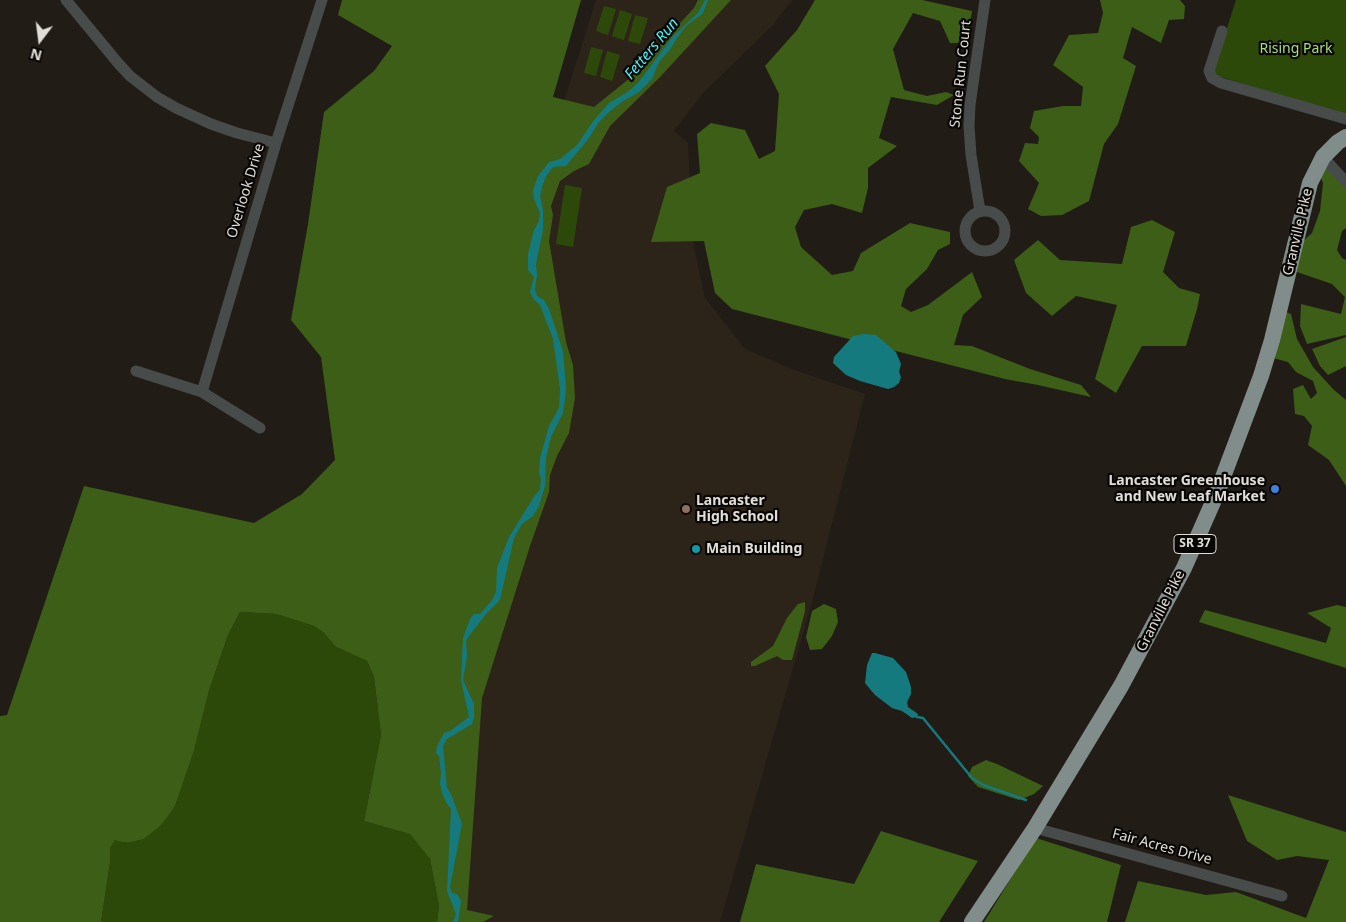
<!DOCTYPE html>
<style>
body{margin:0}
#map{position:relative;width:1346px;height:922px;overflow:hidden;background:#211c16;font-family:"Noto Sans",sans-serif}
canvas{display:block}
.north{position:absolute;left:15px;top:15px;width:50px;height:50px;-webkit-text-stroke:4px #090705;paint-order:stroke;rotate:195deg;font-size:14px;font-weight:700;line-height:20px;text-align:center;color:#e1ded9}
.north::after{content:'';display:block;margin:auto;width:18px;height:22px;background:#e1ded9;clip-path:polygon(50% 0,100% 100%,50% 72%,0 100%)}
</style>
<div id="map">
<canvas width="1346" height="922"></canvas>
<div class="north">N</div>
</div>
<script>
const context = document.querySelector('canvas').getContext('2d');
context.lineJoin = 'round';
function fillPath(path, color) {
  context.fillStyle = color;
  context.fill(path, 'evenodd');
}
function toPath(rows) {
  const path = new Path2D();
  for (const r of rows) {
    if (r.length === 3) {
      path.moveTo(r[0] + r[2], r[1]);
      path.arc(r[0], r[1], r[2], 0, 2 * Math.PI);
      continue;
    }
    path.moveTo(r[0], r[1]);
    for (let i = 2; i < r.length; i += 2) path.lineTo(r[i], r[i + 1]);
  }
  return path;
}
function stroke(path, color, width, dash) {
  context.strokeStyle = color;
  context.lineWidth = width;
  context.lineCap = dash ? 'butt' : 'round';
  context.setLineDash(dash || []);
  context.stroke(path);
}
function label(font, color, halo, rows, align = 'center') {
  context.font = font + ' "Noto Sans",sans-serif';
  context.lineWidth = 4.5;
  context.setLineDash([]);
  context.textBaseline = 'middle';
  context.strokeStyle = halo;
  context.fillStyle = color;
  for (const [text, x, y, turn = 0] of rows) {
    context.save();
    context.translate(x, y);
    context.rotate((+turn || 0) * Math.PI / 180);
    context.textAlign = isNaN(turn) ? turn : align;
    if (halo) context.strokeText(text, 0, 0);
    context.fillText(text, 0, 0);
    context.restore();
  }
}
const built = toPath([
 [596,0,792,0,773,25,703,93,674,131,688,143,693,242,705,298,745,349,797,371,865,394,812,602,720,922,487,922,458,913,526,222]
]);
const green = toPath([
 [1236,0,1346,0,1346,116,1212,74],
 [604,6,616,9,608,35,596,31],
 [620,10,632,14,624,40,612,36],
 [635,15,648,18,640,44,628,41],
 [591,47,603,50,596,76,584,73],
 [607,51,620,55,612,81,600,77],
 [565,185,582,188,573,247,556,244],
 [240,612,276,614,314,626,323,632,336,647,367,661,374,677,381,735,364,821,411,834,430,859,439,906,437,922,101,922,110,863,110,848,115,839,122,842,132,842,144,839,175,806,194,751,209,691,228,635]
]);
const forest = toPath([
 [342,0,581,0,553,97,594,107,630,78,694,8,698,0,731,0,660,77,610,126,589,164,574,171,560,181,551,206,553,215,549,241,566,342,573,365,575,398,569,433,557,456,550,475,549,492,530,546,482,698,467,910,494,916,483,922,437,922,439,906,430,859,410,834,364,821,381,735,374,677,367,661,336,647,323,632,314,626,276,614,240,612,228,635,209,691,194,751,175,806,162,824,144,839,132,842,122,842,115,840,110,848,110,863,101,922,0,922,0,716,7,715,84,486,254,523,302,494,335,460,321,357,291,320,308,224,324,112,374,71,392,46,338,15],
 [815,0,922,0,972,11,967,43,950,43,940,21,913,13,893,49,904,90,927,96,946,92,954,95,937,105,891,97,879,138,897,146,868,168,868,188,862,213,832,204,804,210,795,227,801,247,832,275,853,271,861,253,910,223,950,232,950,244,938,250,927,269,906,289,901,306,911,312,928,305,972,272,982,297,963,315,954,345,972,346,1030,369,1081,385,1091,397,1038,385,1005,379,732,309,715,293,704,241,651,242,667,187,700,173,697,134,711,123,745,130,759,159,775,151,779,94,765,66,797,30],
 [1100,0,1180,0,1185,6,1184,19,1169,20,1161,43,1132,27,1123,58,1136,66,1118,124,1104,144,1089,201,1062,215,1041,216,1028,209,1039,183,1019,161,1025,143,1038,144,1039,137,1030,128,1034,111,1063,106,1081,106,1083,87,1053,65,1069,35,1098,33,1103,13],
 [1328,165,1346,188,1346,228,1342,231,1337,250,1342,258,1346,260,1346,335,1307,344,1300,326,1301,304,1341,314,1345,297,1332,284,1294,271,1301,243,1312,233,1320,211,1323,183,1319,174],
 [1152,220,1175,232,1163,272,1179,288,1200,294,1197,309,1186,346,1142,346,1116,393,1095,379,1117,305,1076,296,1052,316,1026,293,1014,260,1038,240,1060,260,1122,264,1131,227],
 [1286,312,1291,314,1297,339,1313,367,1334,390,1346,400,1346,486,1329,460,1308,445,1312,426,1304,416,1295,414,1293,389,1303,385,1311,399,1317,393,1313,381,1296,372,1288,362,1273,358],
 [1346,337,1346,366,1328,375,1320,366,1312,349],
 [805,602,805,611,792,660,783,660,777,656,755,666,751,666,751,662,773,646,787,618,798,604],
 [824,604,836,609,838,622,832,636,822,649,810,650,806,637,812,611],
 [1337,605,1346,607,1346,668,1199,622,1205,610,1326,643,1331,628,1307,613],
 [986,760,997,764,1043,786,1034,794,1019,800,978,787,968,776,972,767],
 [1228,795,1346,832,1346,922,1125,922,1138,881,1206,895,1236,892,1306,918,1329,860,1297,856,1277,860,1247,841],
 [881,831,978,861,939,922,740,922,756,864,854,884],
 [1036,838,1121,865,1107,922,984,922]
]);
const water = toPath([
 [705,0,708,0,703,13,686,26,677,38,671,48,659,62,652,79,639,92,623,101,609,112,599,122,589,138,566,166,553,167,546,176,542,187,540,196,543,210,543,230,536,264,537,275,535,289,537,296,544,300,549,309,563,351,566,388,565,400,563,413,551,437,546,458,545,486,539,506,533,516,522,524,514,538,500,600,486,614,466,640,467,656,463,680,474,704,474,717,472,724,447,739,443,746,447,788,451,794,462,824,450,887,452,893,457,894,461,901,458,922,453,922,456,914,447,891,451,809,447,804,442,793,440,783,441,773,439,756,436,753,437,746,444,733,450,731,469,717,461,680,463,638,470,619,474,614,480,614,492,600,496,592,497,568,509,537,535,495,540,490,541,479,539,473,540,458,549,426,559,408,560,389,553,339,540,305,534,300,530,292,534,277,528,270,528,254,534,230,539,221,540,213,534,199,533,190,538,176,549,162,560,159,577,145,594,120,609,103,626,93,638,83,673,36,698,13],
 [864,334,876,335,896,352,901,364,899,372,901,377,899,383,894,387,888,389,860,381,846,375,833,363,834,357,853,336],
 [872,653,875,653,893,658,906,672,911,687,911,694,907,702,908,707,918,714,917,717,912,718,902,711,892,708,875,695,865,683,867,665]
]);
const stream = toPath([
 [917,717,923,718,972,778,983,785,1026,800]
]);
const minor = toPath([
 [66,0,118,63,130,76,157,97,176,108,211,124,237,133,276,143],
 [1222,31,1209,71,1212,78,1221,83,1346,119],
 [1323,157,1346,182],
 [985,231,20],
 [980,211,971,155,969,126,970,105,985,0],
 [136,371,202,392,260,428],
 [202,392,276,143,322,0],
 [1035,828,1282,896]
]);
const highway = toPath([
 [972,922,1035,828,1121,686,1184,568,1217,493,1261,376,1272,340,1310,183,1323,157,1338,142,1346,137]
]);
const markers = [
 [1275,489,5,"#3f7fe0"],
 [686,509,5,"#8d6e63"],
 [696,549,5,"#0f9aa8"]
];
const shields = [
 [1195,544,42]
];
const shieldNames = [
 ["SR 37",1195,544]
];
const parkNames = [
 ["Rising Park",1296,49]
];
const streetNames = [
 ["Stone Run Court",961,74,-84],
 ["Overlook Drive",246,191,-73],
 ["Granville Pike",1298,232,-77],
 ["Granville Pike",1161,611,-63],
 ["Fair Acres Drive",1162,847,15]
];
const poiNames = [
 ["Lancaster Greenhouse",1265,481,"right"],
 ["and New Leaf Market",1265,497,"right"],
 ["Lancaster",696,501],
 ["High School",696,517],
 ["Main Building",706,549]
];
const waterNames = [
 ["Fetters Run",652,49,-50]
];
fillPath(built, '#2d2419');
fillPath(green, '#2d4909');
fillPath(forest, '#3c5e16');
fillPath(water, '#157a7e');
stroke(stream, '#157a7e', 2.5);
stroke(minor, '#474c4b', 11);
stroke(highway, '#818d8b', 16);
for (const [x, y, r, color] of markers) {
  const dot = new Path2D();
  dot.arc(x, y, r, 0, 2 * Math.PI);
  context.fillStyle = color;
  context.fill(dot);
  stroke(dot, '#090705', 2);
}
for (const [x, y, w] of shields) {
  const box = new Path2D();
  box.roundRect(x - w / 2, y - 9.5, w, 19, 4);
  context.fillStyle = '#090705';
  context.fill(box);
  stroke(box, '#e1ded9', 1);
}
label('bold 12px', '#e1ded9', null, shieldNames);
label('14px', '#aadd7c', '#090705', parkNames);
label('14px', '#e1ded9', '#090705', streetNames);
label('bold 14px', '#e1ded9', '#090705', poiNames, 'left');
label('italic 15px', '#45f4fa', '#090705', waterNames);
</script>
